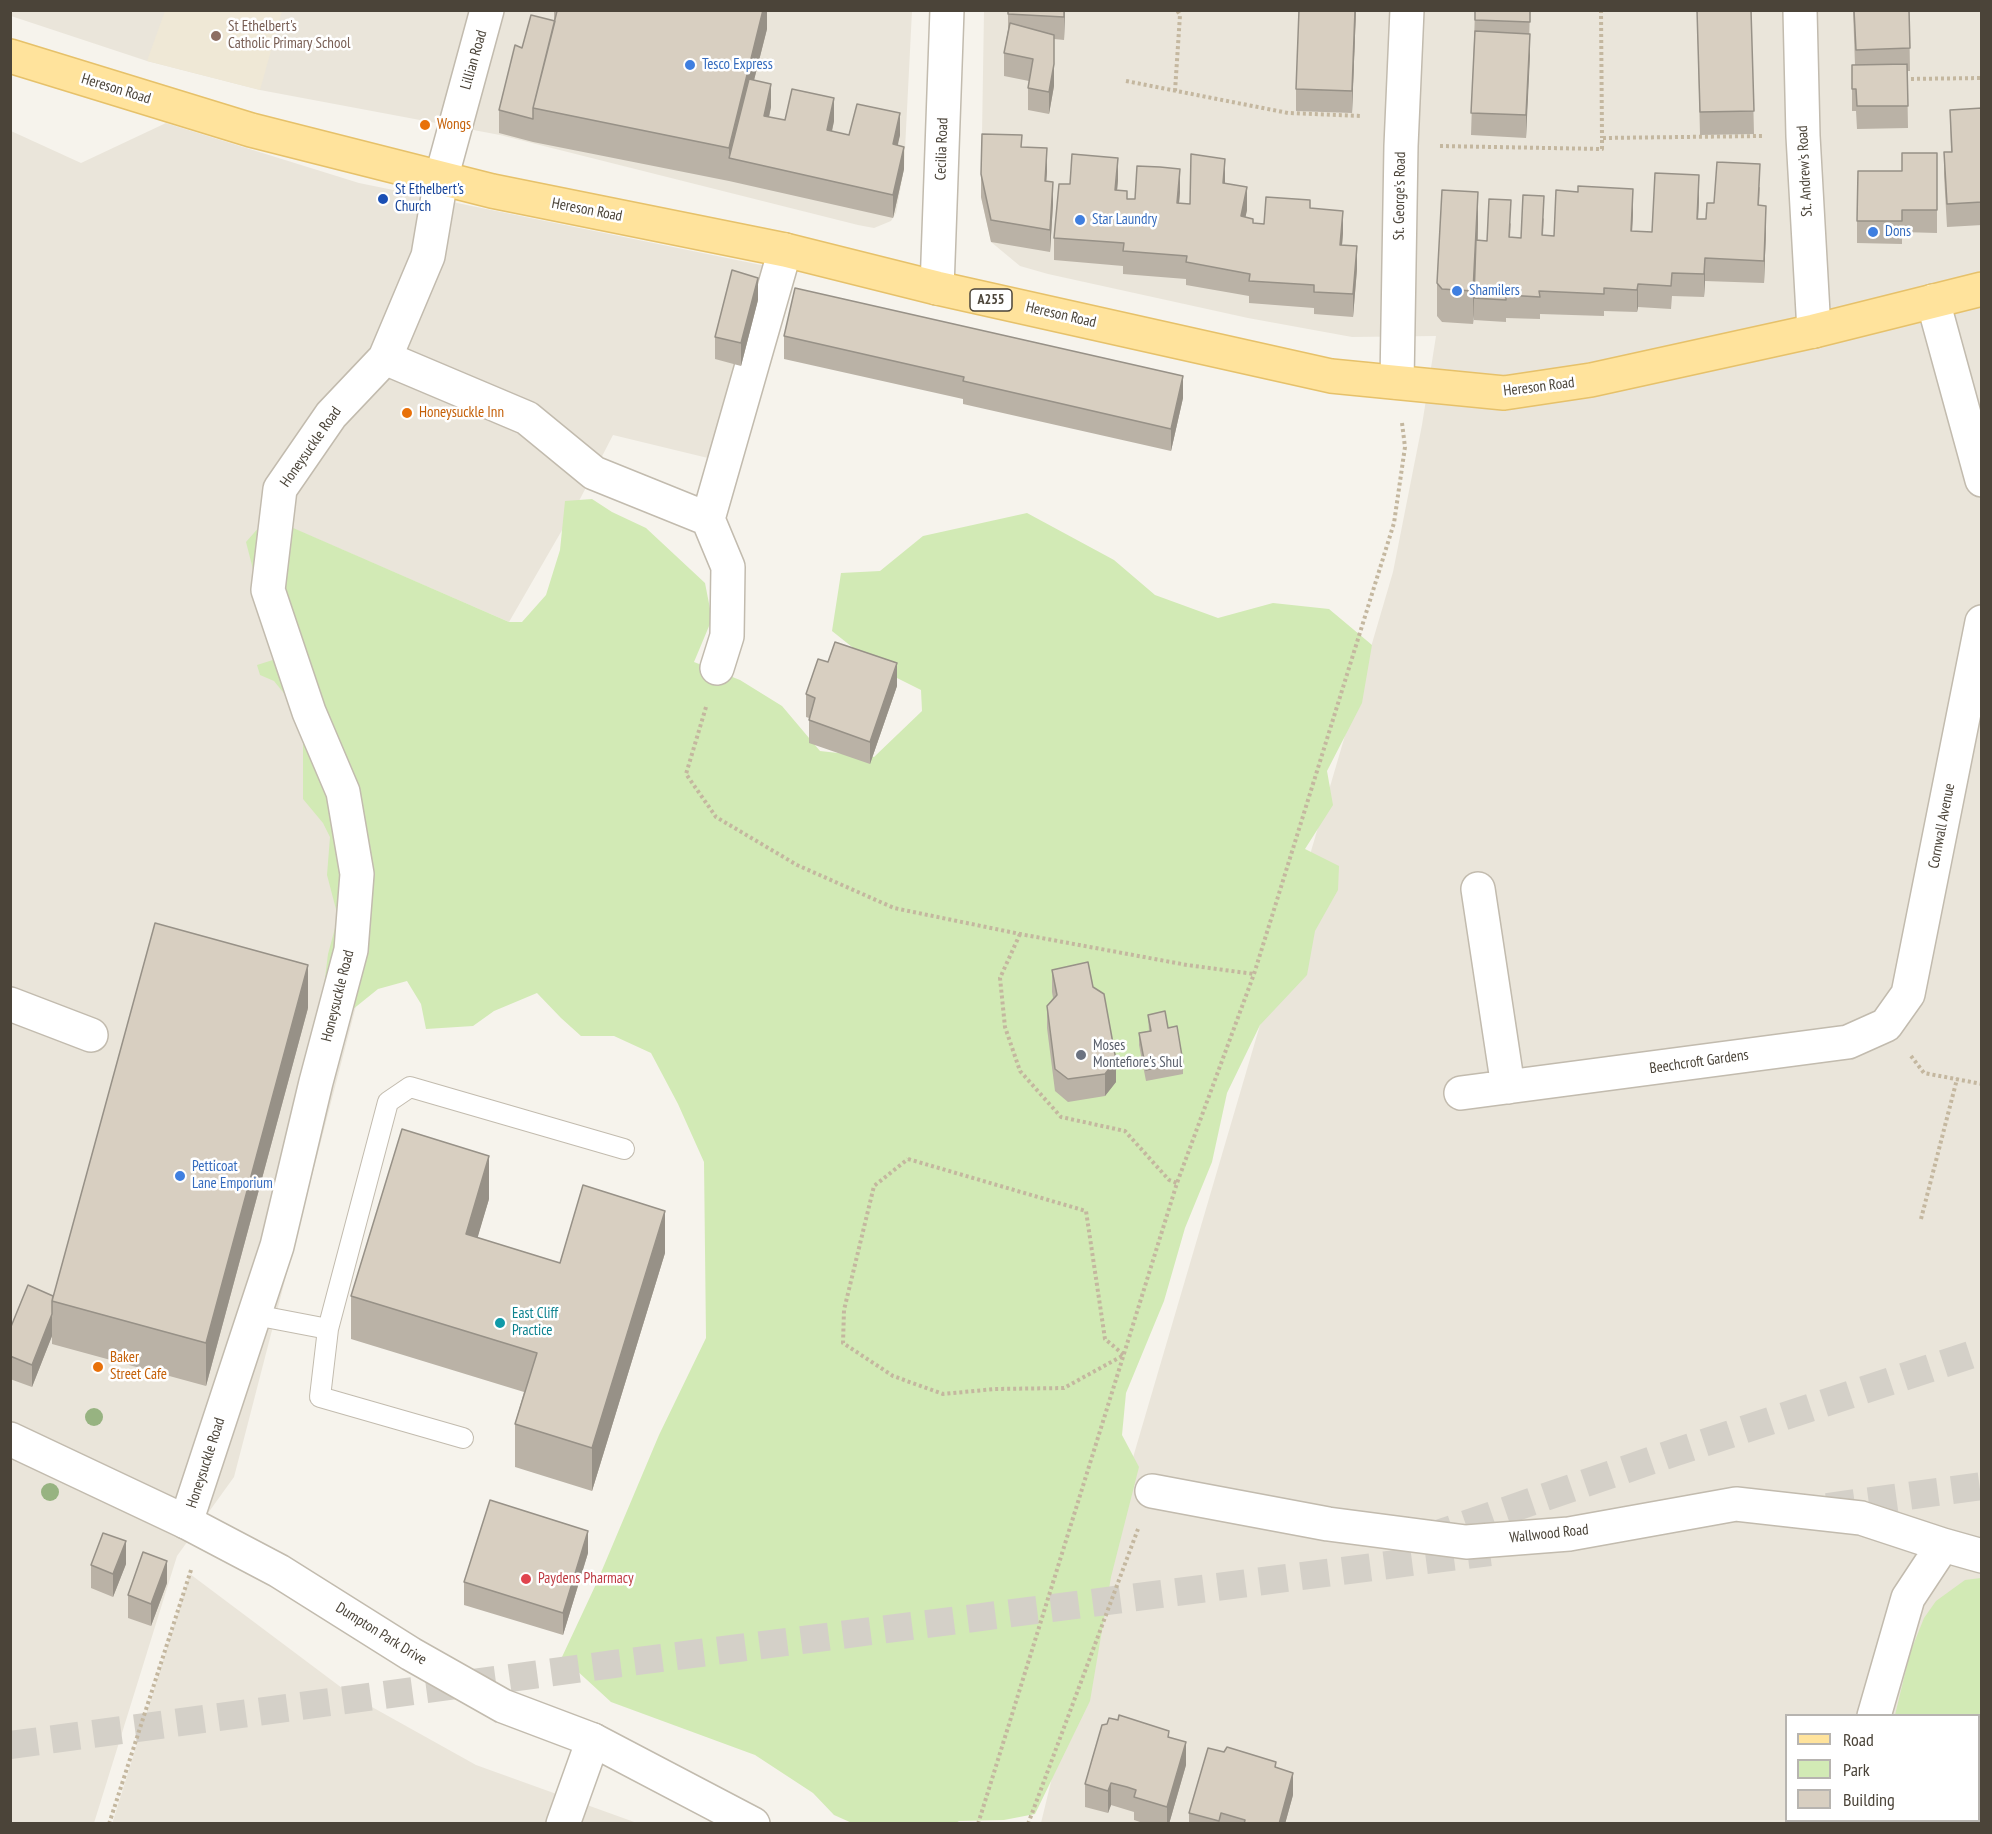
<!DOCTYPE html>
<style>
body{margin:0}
#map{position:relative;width:1992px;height:1834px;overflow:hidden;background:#f6f3ec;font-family:"PT Sans Narrow",sans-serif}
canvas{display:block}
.frame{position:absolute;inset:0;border:12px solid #4b4439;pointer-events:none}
.legend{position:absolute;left:1785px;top:1714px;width:195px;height:108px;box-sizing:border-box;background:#fff;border:2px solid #b7b4b0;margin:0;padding:8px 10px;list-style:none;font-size:18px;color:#4b4439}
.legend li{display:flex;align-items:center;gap:12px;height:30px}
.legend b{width:30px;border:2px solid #b7b4b0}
</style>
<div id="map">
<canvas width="1992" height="1834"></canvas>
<div class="frame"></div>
<ul class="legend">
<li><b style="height:8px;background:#ffe39c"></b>Road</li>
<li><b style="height:16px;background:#d2eab5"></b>Park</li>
<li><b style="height:16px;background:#d8cfc1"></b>Building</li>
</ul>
</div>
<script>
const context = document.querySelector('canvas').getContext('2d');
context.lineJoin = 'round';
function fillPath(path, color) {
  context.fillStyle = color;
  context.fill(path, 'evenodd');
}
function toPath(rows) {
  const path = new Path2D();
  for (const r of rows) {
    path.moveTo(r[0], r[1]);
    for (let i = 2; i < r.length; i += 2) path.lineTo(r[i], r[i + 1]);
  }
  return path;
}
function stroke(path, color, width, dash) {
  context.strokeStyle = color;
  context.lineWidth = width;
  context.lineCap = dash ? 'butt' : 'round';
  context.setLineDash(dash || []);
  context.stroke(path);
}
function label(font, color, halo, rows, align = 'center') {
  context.font = font + ' "PT Sans Narrow",sans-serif';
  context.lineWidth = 5;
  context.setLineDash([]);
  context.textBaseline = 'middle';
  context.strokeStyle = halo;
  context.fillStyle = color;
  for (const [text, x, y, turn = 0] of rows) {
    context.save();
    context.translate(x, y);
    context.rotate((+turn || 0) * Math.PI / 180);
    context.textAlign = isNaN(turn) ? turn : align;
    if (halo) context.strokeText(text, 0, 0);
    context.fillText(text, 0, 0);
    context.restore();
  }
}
const residential = toPath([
 [11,10,912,11,904,169,896,213,891,221,874,228,858,225,500,135,260,90,147,61,11,16],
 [984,11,1981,11,1981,1823,1041,1823,1112,1529,1393,572,1422,425,1436,336,1352,337,1248,318,1048,274,1020,266,991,242,981,197],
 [1786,1716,1978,1716,1978,1820,1786,1820],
 [166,123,359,183,771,267,712,459,613,435,580,499,509,622,292,528,371,948,234,1477,177,1556,94,1823,11,1824,11,131,81,163],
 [190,1574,354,1697,476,1765,637,1823,112,1824]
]);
const education = toPath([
 [165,11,282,11,260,90,147,61]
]);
const green = toPath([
 [592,499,612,512,646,528,705,583,712,619,694,662,740,680,782,706,820,751,874,757,922,711,921,690,881,670,832,631,841,573,880,571,923,536,1027,513,1114,560,1155,595,1218,618,1273,603,1329,609,1372,645,1362,703,1327,771,1333,805,1305,849,1339,866,1338,890,1315,931,1307,975,1260,1025,1227,1093,1212,1162,1185,1228,1164,1301,1126,1393,1122,1435,1139,1467,1111,1577,1090,1701,1035,1814,1004,1820,959,1821,954,1824,852,1823,834,1815,813,1793,755,1755,611,1702,562,1657,597,1582,659,1435,706,1338,704,1162,678,1104,651,1053,614,1036,581,1036,561,1018,537,993,494,1011,473,1026,426,1029,421,1004,407,981,378,989,347,1014,323,994,328,954,338,917,327,875,330,837,323,823,303,799,303,740,287,697,274,681,260,675,257,665,276,659,246,542,268,517,509,622,522,622,546,595,560,550,565,501],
 [1981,1578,1982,1779,1979,1780,1978,1716,1895,1715,1910,1653,1924,1618,1936,1601,1965,1580]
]);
const pedestrianTunnel = toPath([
 [1827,1507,1982,1486],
 [1426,1538,1676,1452,1982,1351],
 [10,1745,614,1664,1490,1552]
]);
const path = toPath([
 [1601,10,1602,138],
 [1905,79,1982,78],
 [1126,81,1288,113,1362,116],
 [1175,91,1180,15,1177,10],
 [1440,146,1602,149,1602,138,1763,136],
 [706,707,686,774,716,817,797,865,894,908,1020,934,1187,965,1254,974],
 [1020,934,1000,978,1005,1027,1020,1071,1061,1117,1125,1131,1169,1180,1177,1183],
 [1911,1056,1924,1073,1982,1084],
 [908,1159,1086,1211,1105,1339,1124,1355,1064,1388,995,1389,943,1394,893,1376,843,1343,844,1310,874,1186,908,1159],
 [1921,1219,1957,1079],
 [109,1824,191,1570],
 [978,1824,1177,1183,1254,974,1394,523,1405,447,1402,423],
 [1028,1824,1138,1529]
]);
const service = toPath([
 [255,1315,328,1329,388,1102,410,1087,624,1149],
 [328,1329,320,1397,463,1438]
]);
const minor = toPath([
 [1800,10,1803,136,1814,331],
 [937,288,947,10],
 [1933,301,1982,480],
 [385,358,527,418,594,473,708,519],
 [1397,382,1401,146,1407,10],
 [717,668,727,636,728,567,708,519,785,250],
 [1478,889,1508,1087],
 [10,1004,91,1035],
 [1461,1093,1848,1042,1886,1025,1908,994,1982,622],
 [1152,1491,1328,1524,1466,1542,1569,1534,1736,1504,1861,1518,1943,1545],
 [186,1522,277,1246,316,1082,351,950,357,874,343,792,309,712,268,590,280,489,331,415,385,358,428,256,441,179,487,10],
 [1874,1716,1908,1598,1943,1545,1982,1556],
 [1875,1820,1876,1824],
 [563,1824,593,1740]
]);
const tertiary = toPath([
 [10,1439,186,1522,279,1571,411,1654,503,1706,593,1740,753,1824]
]);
const primary = toPath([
 [10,56,251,130,492,191,785,250,937,288,1331,376,1504,393,1591,380,1814,331,1982,289]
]);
const trees = [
 [94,1417],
 [50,1492]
];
const wall = toPath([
 [554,10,767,10,767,29,754,80,771,107,769,117,785,120,834,121,832,131,849,135,900,135,897,145,904,169,893,218,729,181,533,142,499,133,499,110,554,21],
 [1008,10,1065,10,1064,40,1054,39,1054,86,1049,114,1028,110,1028,88,1029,81,1004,76,1004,53,1008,30],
 [1356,10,1352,113,1296,111,1296,89],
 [1475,10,1530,10,1526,138,1471,135],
 [1697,10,1751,10,1754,134,1700,135],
 [1853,10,1909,10,1910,71,1907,71,1908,128,1857,129,1856,111,1852,111,1852,65,1855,65],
 [1982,108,1982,225,1947,227,1944,175,1944,152,1951,152,1950,110],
 [1022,147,1047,171,1046,181,1053,204,1050,252,991,242,981,197,981,174],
 [1937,153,1937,233,1902,232,1902,244,1857,243,1857,221,1902,171],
 [1118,180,1117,190,1127,199,1135,199,1180,192,1179,203,1190,204,1225,183,1247,210,1245,217,1253,223,1264,224,1310,208,1343,233,1342,245,1357,269,1353,317,1314,314,1314,308,1249,303,1249,296,1186,285,1186,279,1123,274,1123,266,1054,260,1054,238,1070,184],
 [1760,187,1759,205,1766,228,1764,283,1705,281,1704,297,1672,296,1671,309,1638,307,1637,312,1604,311,1604,316,1540,314,1540,319,1506,318,1506,322,1474,320,1474,315,1473,324,1442,322,1437,316,1437,283,1478,225,1478,240,1487,241,1511,223,1510,237,1521,238,1544,218,1543,235,1554,236,1633,212,1632,231,1652,232,1699,198,1698,219,1706,219,1714,203],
 [758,300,741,366,715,359,715,337],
 [784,336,1183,398,1171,451,963,404,963,399,784,359],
 [897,686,870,764,809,743,809,718,806,717,806,694],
 [1052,970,1093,987,1116,1082,1105,1096,1068,1102,1055,1091,1047,1028,1047,1006,1053,998,1052,992],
 [308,1008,206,1386,52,1344,52,1336,32,1387,10,1379,10,1329,53,1296],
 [1148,1015,1168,1028,1183,1062,1183,1074,1146,1081,1139,1045,1139,1033,1149,1031],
 [489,1199,477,1238,560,1263,665,1253,592,1491,515,1467,515,1424,524,1392,351,1339,351,1296],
 [588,1553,563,1635,464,1605,464,1582],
 [126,1564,113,1597,91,1588,91,1565],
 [167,1583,151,1626,128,1618,128,1595],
 [1169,1737,1186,1765,1169,1824,1146,1824,1134,1820,1134,1812,1111,1805,1108,1813,1085,1807,1085,1784],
 [1276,1768,1293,1795,1285,1824,1189,1824,1189,1813]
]);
const shadedWall = toPath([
 [763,10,767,10,767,29,734,159,729,158,729,148],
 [1064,10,1065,10,1064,40],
 [1355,10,1356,10,1352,113,1352,91],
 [1530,34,1530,56,1526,138,1526,115],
 [1054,64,1054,86,1049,114,1049,92],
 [771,84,771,107,764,139,764,116],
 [834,98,834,121,827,153,827,130],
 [900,113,900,135,893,167,893,144],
 [904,147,904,169,893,218,893,195],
 [1047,148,1047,171,1045,204,1045,181],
 [1118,158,1118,180,1115,213,1115,190],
 [1225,159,1225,182,1223,206,1223,183],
 [1180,169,1180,192,1177,225,1177,203],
 [1699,175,1699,198,1697,241,1697,219],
 [1053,182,1053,204,1050,252,1050,230],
 [1247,187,1247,210,1241,239,1241,216],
 [1633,189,1633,212,1631,254,1631,231],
 [1478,192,1478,225,1475,298,1474,298,1473,324,1473,291],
 [1766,206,1766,228,1764,283,1764,261],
 [1343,211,1343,233,1340,268,1340,245],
 [1357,246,1357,269,1353,317,1353,294],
 [1705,258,1705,281,1704,297,1704,274],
 [758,278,758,300,741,366,741,343],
 [1638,284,1638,307,1637,312,1637,290],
 [1183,376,1183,398,1171,451,1171,429],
 [897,663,897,686,870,764,870,742],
 [308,965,308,1008,206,1386,206,1343],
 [1116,1060,1116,1082,1105,1096,1105,1074],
 [489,1156,489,1199,466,1277,466,1234],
 [665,1211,665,1253,592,1491,592,1448],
 [52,1314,52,1336,32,1387,32,1365],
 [588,1531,588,1553,563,1635,563,1613],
 [126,1541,126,1564,113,1597,113,1574],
 [167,1561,167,1583,151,1626,151,1604],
 [1186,1742,1186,1765,1169,1824,1167,1824,1167,1807],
 [1293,1773,1293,1795,1285,1824,1279,1824],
 [1111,1783,1111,1805,1108,1813,1108,1791]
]);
const building = toPath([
 [555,10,763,10,729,148,533,108,557,11,555,10],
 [1008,10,1064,10,1064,17,1008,14,1008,10],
 [1299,10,1355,10,1352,91,1296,89,1299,10],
 [1475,10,1530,10,1530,22,1475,20,1475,10],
 [1697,10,1751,10,1754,111,1700,112,1697,10],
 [1854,10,1909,10,1910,48,1856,50,1854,10],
 [531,15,555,21,533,108,533,119,499,110,515,45,522,48,531,15],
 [1010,23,1054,35,1054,64,1049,92,1028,88,1033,59,1004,53,1010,23],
 [1475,31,1530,34,1526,115,1471,113,1475,31],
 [1907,64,1908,106,1857,106,1856,89,1852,89,1852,65,1907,64],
 [749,79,771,84,764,116,785,120,792,89,834,98,827,130,849,135,857,104,900,113,893,144,904,147,893,195,729,158,749,79],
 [1982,108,1982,202,1947,204,1944,152,1952,152,1950,110,1982,108],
 [982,134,1022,135,1021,147,1047,148,1045,181,1053,182,1050,230,991,220,981,174,982,134],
 [1902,153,1937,153,1937,210,1902,210,1902,221,1857,221,1858,171,1902,171,1902,153],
 [1072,154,1118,158,1115,190,1127,191,1127,199,1135,199,1137,166,1160,167,1180,169,1177,203,1190,204,1191,154,1225,159,1223,183,1247,187,1241,216,1253,219,1253,223,1264,224,1266,197,1310,200,1310,208,1343,211,1340,245,1357,246,1353,294,1314,292,1314,285,1249,281,1250,274,1186,262,1187,256,1123,251,1124,243,1054,238,1059,184,1070,184,1072,154],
 [1717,162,1760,164,1758,205,1766,206,1764,261,1705,258,1704,274,1672,273,1671,286,1638,284,1637,290,1604,288,1604,294,1539,291,1540,297,1506,295,1506,300,1474,298,1476,240,1487,241,1489,199,1511,200,1509,237,1521,238,1523,195,1544,196,1542,235,1554,236,1556,190,1578,192,1578,186,1633,189,1631,231,1652,232,1655,173,1699,175,1697,219,1706,219,1707,203,1714,203,1717,162],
 [1442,190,1478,192,1473,291,1442,289,1437,283,1442,190],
 [732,270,758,278,741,343,715,337,732,270],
 [795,288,1183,376,1171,429,963,381,964,377,784,336,795,288],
 [835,642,897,663,870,742,809,720,815,698,806,694,818,659,828,662,835,642],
 [155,923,308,965,206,1343,52,1301,155,923],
 [1088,962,1093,987,1104,994,1116,1060,1105,1074,1068,1079,1055,1069,1047,1006,1057,995,1052,970,1088,962],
 [1165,1011,1168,1028,1177,1026,1183,1062,1146,1070,1139,1033,1151,1031,1148,1015,1165,1011],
 [402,1129,489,1156,466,1234,560,1263,583,1185,665,1211,592,1448,515,1424,537,1353,351,1296,402,1129],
 [28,1285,53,1296,52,1301,52,1314,32,1365,10,1356,10,1329,28,1285],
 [490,1500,588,1531,563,1613,464,1582,490,1500],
 [103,1533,126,1541,113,1574,91,1565,103,1533],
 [143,1552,167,1561,151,1604,128,1595,143,1552],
 [1119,1715,1169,1731,1168,1737,1186,1742,1167,1807,1134,1797,1136,1790,1127,1787,1111,1783,1108,1791,1085,1784,1102,1725,1107,1724,1109,1718,1118,1720,1119,1715],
 [1227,1747,1276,1762,1275,1767,1293,1773,1279,1824,1244,1824,1245,1820,1221,1813,1219,1821,1189,1813,1208,1748,1224,1752,1227,1747]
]);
const markers = [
 [216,36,6,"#8d6e63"],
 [690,65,6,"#3f7fe0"],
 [425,125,6,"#e8710a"],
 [383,199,6,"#1a4fb4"],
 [1080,220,6,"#3f7fe0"],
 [1873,232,6,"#3f7fe0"],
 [1457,291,6,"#3f7fe0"],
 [407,413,6,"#e8710a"],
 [1081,1055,6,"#6b7280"],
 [180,1176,6,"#3f7fe0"],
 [500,1323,6,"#0f9aa8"],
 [98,1367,6,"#e8710a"],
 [526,1579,6,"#e0444e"]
];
const shields = [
 [991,300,42]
];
const shieldNames = [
 ["A255",991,300]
];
const educationNames = [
 ["St Ethelbert's",228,27],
 ["Catholic Primary School",228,44]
];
const streetNames = [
 ["Lillian Road",474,60,-74],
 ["Hereson Road",116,89,17],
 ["Cecilia Road",942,149,-88],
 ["St. Andrew's Road",1805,171,-93],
 ["St. George's Road",1400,196,-89],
 ["Hereson Road",587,210,11],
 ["Hereson Road",1061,315,13],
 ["Hereson Road",1539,387,-7],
 ["Honeysuckle Road",311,447,-55],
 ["Cornwall Avenue",1942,826,-79],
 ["Honeysuckle Road",338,996,-76],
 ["Beechcroft Gardens",1699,1062,-8],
 ["Honeysuckle Road",206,1463,-72],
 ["Wallwood Road",1549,1534,-6],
 ["Dumpton Park Drive",381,1634,32]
];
const shopNames = [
 ["Tesco Express",702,65],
 ["Star Laundry",1092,220],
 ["Dons",1885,232],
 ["Shamilers",1469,291],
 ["Petticoat",192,1167],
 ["Lane Emporium",192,1184]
];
const foodNames = [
 ["Wongs",437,125],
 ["Honeysuckle Inn",419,413],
 ["Baker",110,1358],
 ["Street Cafe",110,1375]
];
const transitNames = [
 ["St Ethelbert's",395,190],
 ["Church",395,207]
];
const worshipNames = [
 ["Moses",1093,1046],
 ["Montefiore's Shul",1093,1063]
];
const cultureNames = [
 ["East Cliff",512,1314],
 ["Practice",512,1331]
];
const healthNames = [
 ["Paydens Pharmacy",538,1579]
];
fillPath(residential, '#eae5da');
fillPath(education, '#efe8d6');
fillPath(green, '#d2eab5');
stroke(pedestrianTunnel, '#d4d0c8', 28, [28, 14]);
stroke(service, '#c2bbae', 22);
stroke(minor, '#c2bbae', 36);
stroke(tertiary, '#c2bbae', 36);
stroke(primary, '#e6c16a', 36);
stroke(path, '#c4b79f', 4, [3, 3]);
stroke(service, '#fff', 20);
stroke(minor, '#fff', 33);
stroke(tertiary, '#fff', 33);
stroke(primary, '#ffe39c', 33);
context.fillStyle = '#97b381';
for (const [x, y] of trees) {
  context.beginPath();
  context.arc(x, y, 9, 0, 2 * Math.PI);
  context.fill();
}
fillPath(wall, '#bab2a6');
fillPath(shadedWall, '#979187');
fillPath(building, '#d8cfc1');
stroke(building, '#979187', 1.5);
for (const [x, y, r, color] of markers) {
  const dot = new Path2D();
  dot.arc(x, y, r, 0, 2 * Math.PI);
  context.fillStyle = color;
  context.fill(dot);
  stroke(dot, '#fff', 2);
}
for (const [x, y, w] of shields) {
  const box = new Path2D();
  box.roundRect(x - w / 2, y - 11, w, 22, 4.5);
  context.fillStyle = '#fff';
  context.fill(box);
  stroke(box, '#4b4439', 1.5);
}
label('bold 14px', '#4b4439', null, shieldNames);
label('15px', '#785e54', '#fff', educationNames, 'left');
label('15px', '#4b4439', '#fff', streetNames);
label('15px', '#366cbe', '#fff', shopNames, 'left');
label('15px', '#c56008', '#fff', foodNames, 'left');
label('15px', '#164399', '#fff', transitNames, 'left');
label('15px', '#5b616d', '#fff', worshipNames, 'left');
label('15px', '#0d838f', '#fff', cultureNames, 'left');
label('15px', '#be3a42', '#fff', healthNames, 'left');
</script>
